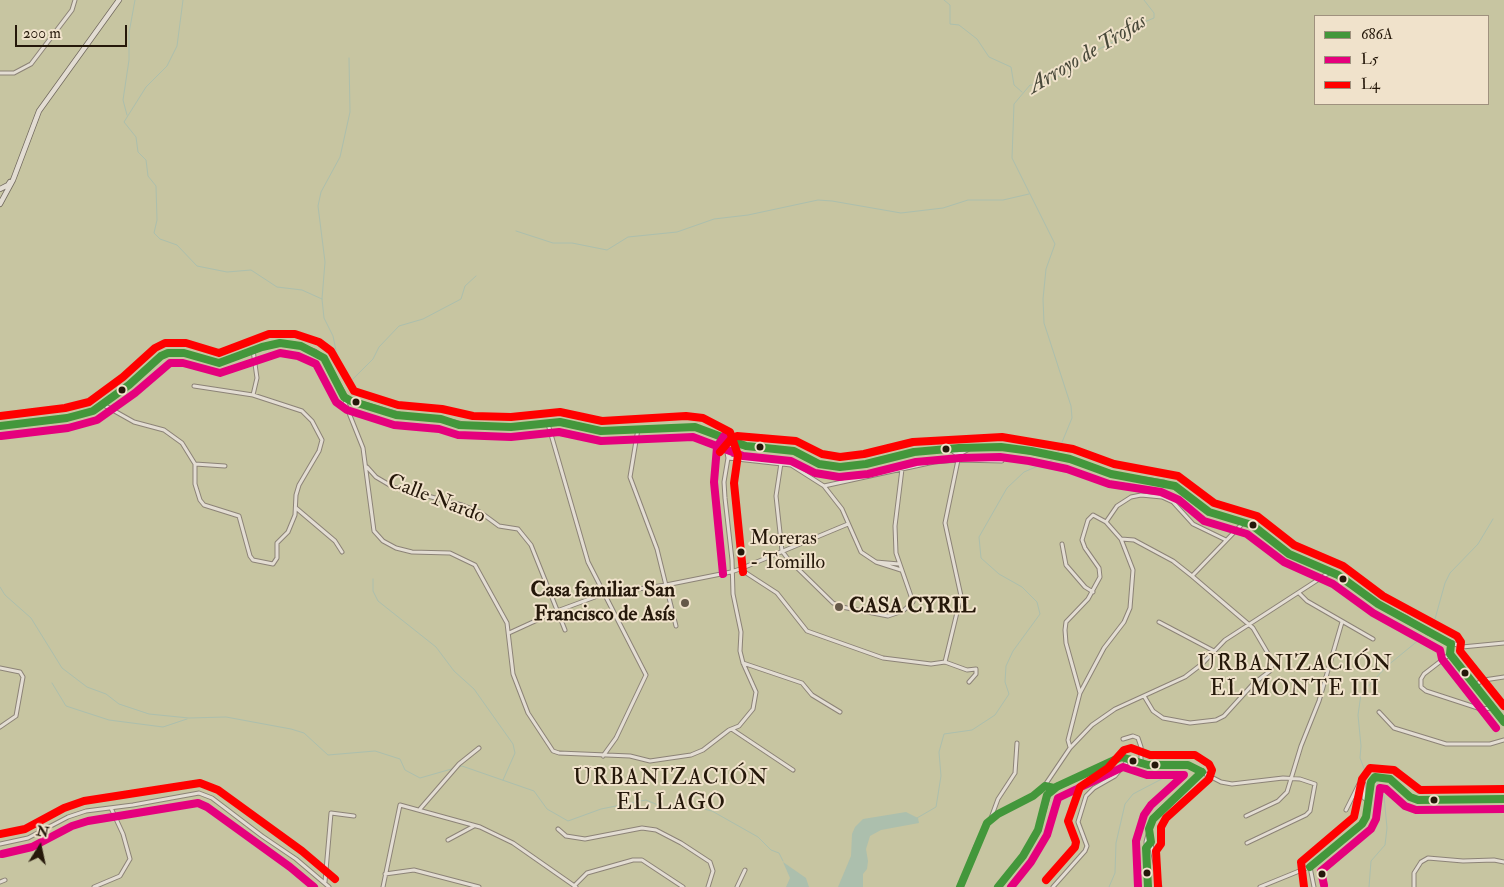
<!DOCTYPE html>
<meta charset="utf-8">
<style>
body{margin:0}
#map{position:relative;width:1504px;height:887px;overflow:hidden;background:#dbcfbc;font-family:"IM FELL Double Pica",serif}
canvas{display:block}
.legend{position:absolute;left:1314px;top:15px;width:175px;height:90px;box-sizing:border-box;background:#f0e2cb;border:1px solid #9f917e;margin:0;padding:6px 9px;list-style:none;font-size:15px;color:#25180a}
.legend li{display:flex;align-items:center;gap:10px;height:25px}
.legend b{width:25px;border:1px solid #9f917e}
.north{position:absolute;left:15px;top:822px;width:50px;height:50px;-webkit-text-stroke:4px #f0e2cb;paint-order:stroke;rotate:10deg;font-size:14px;font-weight:700;line-height:20px;text-align:center;color:#25180a}
.north::after{content:'';display:block;margin:auto;width:18px;height:22px;background:#25180a;clip-path:polygon(50% 0,100% 100%,50% 72%,0 100%)}
.scale{position:absolute;left:15px;top:25px;width:112px;height:22px;box-sizing:border-box;border:2px solid #25180a;border-top:0;padding-left:6px;font-size:15px;line-height:18px;white-space:nowrap;color:#25180a;-webkit-text-stroke:4px #f0e2cb;paint-order:stroke}
</style>
<div id="map">
<canvas width="1504" height="887"></canvas>
<ul class="legend">
<li><b style="height:6px;background:#43973b"></b>686A</li>
<li><b style="height:6px;background:#e5007d"></b>L5</li>
<li><b style="height:6px;background:#f00"></b>L4</li>
</ul>
<div class="north">N</div>
<div class="scale">200 m</div>
</div>
<script>
const context = document.querySelector('canvas').getContext('2d');
context.lineJoin = 'round';
function fillPath(path, color) {
  context.fillStyle = color;
  context.fill(path, 'evenodd');
}
function toPath(rows) {
  const path = new Path2D();
  for (const r of rows) {
    path.moveTo(r[0], r[1]);
    for (let i = 2; i < r.length; i += 2) path.lineTo(r[i], r[i + 1]);
  }
  return path;
}
function stroke(path, color, width, dash) {
  context.strokeStyle = color;
  context.lineWidth = width;
  context.lineCap = dash ? 'butt' : 'round';
  context.setLineDash(dash || []);
  context.stroke(path);
}
function label(font, color, halo, rows, align = 'center') {
  context.font = font + ' "IM FELL Double Pica",serif';
  context.lineWidth = 4;
  context.setLineDash([]);
  context.textBaseline = 'middle';
  context.strokeStyle = halo;
  context.fillStyle = color;
  for (const [text, x, y, turn = 0] of rows) {
    context.save();
    context.translate(x, y);
    context.rotate((+turn || 0) * Math.PI / 180);
    context.textAlign = isNaN(turn) ? turn : align;
    if (halo) context.strokeText(text, 0, 0);
    context.fillText(text, 0, 0);
    context.restore();
  }
}
const green = toPath([
 [0,0,1504,0,1504,887,0,887],
 [1315,16,1488,16,1488,104,1315,104]
]);
const water = toPath([
 [906,812,918,818,919,823,881,830,870,836,866,849,868,861,867,869,863,874,863,887,838,887,851,856,852,834,855,827,863,819],
 [783,862,806,878,809,887,786,887,790,878]
]);
const stream = toPath([
 [183,0,177,46,167,66,146,87,124,122,136,137,138,152,146,160,148,176,156,186,157,220,154,233,160,239,177,245,197,266,227,272,251,270,277,287,302,290,322,299],
 [944,0,950,5,950,24,959,25,977,39,989,57,1011,67,1014,85,1022,92],
 [349,58,350,112,340,157,321,192,318,206,325,262,322,299,324,318,333,336,340,370,352,391],
 [127,115,123,100,129,60,129,33,135,0],
 [516,231,553,243,572,243,607,250,628,237,677,232,714,219,748,215,818,200,832,201,901,213,943,208,968,200,1003,200,1029,194],
 [348,384,373,359,379,347,399,326,423,319,461,299,465,286,476,276],
 [1058,452,1072,418,1071,406,1044,323,1043,299,1046,269,1055,244,1012,158,1014,104,1030,85,1041,85,1073,69,1086,56,1122,37,1135,26,1154,18,1154,13,1144,0],
 [373,579,373,591,378,601,436,647,454,671,474,689,513,744,515,753,503,780],
 [0,587,5,595,31,618,62,668,87,687,106,694,119,704,149,714,189,718,226,717,291,729,304,733,328,755,375,751,400,759,405,770,420,778,462,766,534,791,547,809,568,821,601,809,646,800,670,810,696,807,712,811,758,837,771,850,779,853,783,861],
 [1431,625,1435,619,1445,583,1450,573,1478,544,1493,519],
 [52,683,66,706,109,720,163,727,187,719],
 [1371,775,1365,771,1360,758,1361,746,1358,715,1361,694,1387,666,1420,639],
 [917,818,936,807,941,776,939,752,944,734,972,730,995,715,1009,694,1005,682,1006,666,1013,651,1040,614,1037,602,1022,587,999,574,981,558,979,537,1007,488,1024,472,1052,460],
 [1109,887,1115,873,1116,843,1125,804,1133,794,1177,771],
 [1369,887,1371,861,1385,845,1387,828,1384,796,1376,781]
]);
const street = toPath([
 [0,73,14,73,31,64,72,10,75,0],
 [253,395,257,378,253,350],
 [347,399,345,403,363,448,374,531,383,541,396,548,412,552,450,553,475,565,507,623,513,674,528,713,553,751,559,753,630,756,650,761,691,755,703,750,729,730,739,726,753,709,756,692,743,663,740,651,741,632,733,594,732,560,725,498,724,482,728,458,725,442,720,438],
 [102,404,134,422,164,430,182,443,195,464,195,484,200,500,204,505,239,516,250,556,253,560,273,564,277,558,277,543,288,532,295,515,296,495,299,485,319,451,322,440,312,421,302,411,253,395,194,386],
 [548,424,588,562,646,675,616,738,603,756],
 [0,426,67,418,93,411,129,385,161,356,168,353,184,353,219,363,272,344,295,344,315,351,324,358,347,399,409,417,441,419,472,426,511,427,560,422,601,431,695,427,746,446,794,451,819,464,840,467,866,464,914,452,959,448,1001,447,1070,459,1111,474,1164,482,1184,492,1209,512,1252,525,1289,554,1343,578,1378,604,1407,618,1428,633,1462,647,1504,643],
 [638,429,630,477,657,549,676,626],
 [950,449,958,455,969,449],
 [729,457,738,446,742,446],
 [728,458,791,465,824,486,934,462,958,460,1002,461],
 [781,463,776,496,782,551,788,559,833,603,842,607,888,616,903,611,913,602,896,553,895,526,902,469],
 [195,464,225,466],
 [367,467,376,477,393,487,462,505,480,512,499,526,518,529,531,545,565,630],
 [824,486,842,509,861,552,876,562],
 [296,508,335,541,342,552],
 [1106,522,1117,506,1131,497,1141,495,1162,497,1173,502,1193,524,1226,540],
 [1062,544,1066,565,1085,587,1093,592],
 [899,564,876,562,901,570],
 [740,569,848,524],
 [734,571,740,569,777,593,807,631,883,658,931,664,945,662,961,596,945,523,958,460,959,448],
 [1192,576,1244,522],
 [1299,593,1307,601,1373,639],
 [1159,622,1214,651],
 [509,633,557,611,603,594,666,585,731,572],
 [1451,644,1450,654,1504,722],
 [1450,654,1424,674,1421,679,1421,687,1426,691,1481,709,1493,708],
 [945,662,967,670,976,669,976,674,969,682],
 [743,663,802,683,812,695,840,712],
 [0,668,20,672,23,677,16,716,0,727],
 [1474,685,1484,680,1504,677],
 [1080,693,1066,643,1065,630,1066,622,1088,599,1100,577,1099,568,1085,548,1082,540,1088,520,1093,515,1106,522,1121,539,1134,540,1173,561,1192,576,1253,628,1273,662,1270,671,1253,684,1224,716,1216,720,1190,723,1163,718,1153,711,1144,696],
 [1379,712,1394,728,1446,744,1490,744,1504,740],
 [733,730,793,770],
 [1123,739,1133,736,1138,738,1141,747,1141,764],
 [1070,747,1068,740,1080,693,1104,648,1124,622,1130,608,1133,570,1121,539],
 [1049,786,1054,788],
 [420,809,459,764,479,748],
 [1346,810,1359,784,1364,784,1364,798,1368,801],
 [1246,816,1278,801,1287,792,1301,746,1319,701,1342,622],
 [991,818,998,799,1015,773,1017,743],
 [558,829,566,836,585,839,642,828,656,830,681,843,710,862,713,871,708,887],
 [448,840,474,826],
 [0,844,28,838,68,817,86,811,133,805,199,793,212,798,262,836,296,859,329,887],
 [1310,867,1314,887],
 [385,874,414,870,479,887],
 [0,882,5,880],
 [325,882,331,813,354,816],
 [574,886,587,873,633,860,642,860,683,887],
 [94,887,120,876,130,859,123,834,111,808],
 [383,887,400,805,480,827,513,843,576,887],
 [737,887,745,870],
 [960,887,976,846,987,823,998,814,1041,791,1070,748,1092,725,1115,709,1185,677,1202,664,1225,640,1330,572],
 [998,887,1023,856,1038,830,1050,791,1121,757,1148,765,1188,765,1221,782,1232,784,1283,778,1300,779,1315,784,1310,811,1306,815,1247,843],
 [1053,887,1085,851,1087,846,1078,822,1086,796,1094,788,1115,776,1130,758],
 [1148,887,1146,842,1149,831],
 [1160,887,1149,834,1151,824,1158,812,1202,772],
 [1260,887,1314,865,1362,824,1366,817,1371,782,1375,777,1390,779,1410,797,1418,800,1504,799],
 [1414,887,1414,873,1421,862,1428,858,1463,861,1494,860,1504,862]
]);
const secondary = toPath([
 [0,189,8,185,10,182],
 [0,204,13,180,39,111,119,0]
]);
const bus1 = toPath([
 [0,426,67,418,93,411,129,385,161,356,168,353,184,353,219,363,262,347,280,343,301,346,324,358,344,397,351,401,396,415,441,419,459,425,511,427,560,422,601,431,695,427,746,446,794,451,819,464,840,467,866,464,914,452,959,448,1001,447,1031,451,1070,459,1111,474,1175,486,1209,512,1252,525,1289,554,1338,575,1378,604,1451,644],
 [1451,644,1450,654,1504,722],
 [1310,867,1362,824,1366,817,1371,782,1375,777,1390,779,1410,797,1418,800,1504,799],
 [960,887,987,823,998,814,1033,796,1045,786,1054,788,1121,757,1148,765,1188,765,1202,772],
 [998,887,1023,856,1038,830,1047,795,1058,786],
 [1148,887,1146,848,1151,842,1149,829,1153,819,1202,772]
]);
const bus2 = toPath([
 [1,436,68,428,97,420,135,393,170,363,183,363,220,373,280,353,298,356,316,364,336,402,347,410,394,425,439,429,458,435,511,437,559,432,601,441,693,437,743,456,791,461,815,473,839,477,868,474,916,462,960,458,1000,457,1029,461,1067,469,1109,484,1161,492,1179,500,1204,521,1247,534,1284,562,1333,584,1373,613,1440,650,1442,659,1496,728],
 [723,574,714,482,717,447,724,436],
 [2,854,32,847,72,826,88,821,198,803,207,807,290,867,314,887],
 [1324,885,1321,871,1371,829,1376,819,1380,788,1386,789,1405,806,1416,810,1504,809],
 [1011,887,1031,862,1047,835,1058,798,1123,767,1147,775,1184,775,1151,805,1144,815,1136,841,1138,887]
]);
const bus3 = toPath([
 [0,416,65,408,89,402,123,377,155,348,165,343,186,343,219,353,269,334,295,334,319,342,331,351,354,391,398,405,442,409,473,416,511,417,560,412,602,421,686,416,703,418,730,432,738,455,734,483,743,572],
 [720,452,731,439,737,436,796,441,822,454,840,457,864,454,913,442,1002,437,1073,449,1114,464,1178,476,1214,503,1257,516,1294,545,1343,566,1383,596,1457,636,1461,642,1460,651,1504,706],
 [0,834,25,829,64,808,84,801,200,783,218,790,302,851,335,879],
 [1046,880,1075,847,1076,842,1068,821,1080,787,1108,768,1124,750,1131,748,1150,755,1195,755,1209,764,1212,770,1209,779,1166,818,1161,827,1161,844,1156,851,1158,886],
 [1304,887,1301,862,1354,817,1362,779,1370,768,1394,770,1420,790,1504,789]
]);
const markers = [
 [122,390,4.5,"#25180a"],
 [356,402,4.5,"#25180a"],
 [760,447,4.5,"#25180a"],
 [946,449,4.5,"#25180a"],
 [1253,525,4.5,"#25180a"],
 [741,552,4.5,"#25180a"],
 [1343,579,4.5,"#25180a"],
 [685,603,5,"#655848"],
 [839,607,5,"#655848"],
 [1465,673,4.5,"#25180a"],
 [1133,761,4.5,"#25180a"],
 [1155,765,4.5,"#25180a"],
 [1434,800,4.5,"#25180a"],
 [1147,873,4.5,"#25180a"],
 [1322,874,4.5,"#25180a"]
];
const busNames = [
 ["Moreras",750,540],
 ["- Tomillo",750,564]
];
const streetNames = [
 ["Calle Nardo",436,500,21]
];
const poiNames = [
 ["Casa familiar San",675,591],
 ["Francisco de Asís",675,615],
 ["CASA CYRIL",849,607,"left"]
];
const waterNames = [
 ["Arroyo de Trofas",1088,55,-31]
];
const neighbourhoodNames = [
 ["URBANIZACIÓN",1295,665],
 ["EL MONTE III",1295,690],
 ["URBANIZACIÓN",671,779],
 ["EL LAGO",671,804]
];
fillPath(green, '#c7c5a1');
fillPath(water, '#acbfad');
stroke(stream, '#acbfad', 1);
stroke(street, '#8c8377', 5);
stroke(secondary, '#726a5f', 6);
stroke(street, '#e3ddd3', 3);
stroke(secondary, '#e3ddd3', 4.5);
stroke(bus1, '#43973b', 8);
stroke(bus2, '#e5007d', 8);
stroke(bus3, '#f00', 8);
for (const [x, y, r, color] of markers) {
  const dot = new Path2D();
  dot.arc(x, y, r, 0, 2 * Math.PI);
  context.fillStyle = color;
  context.fill(dot);
  stroke(dot, '#f0e2cb', 2);
}
label('20px', '#25180a', '#f0e2cb', busNames, 'left');
label('21px', '#25180a', '#f0e2cb', streetNames);
label('bold 21px', '#25180a', '#f0e2cb', poiNames, 'right');
label('italic 22px', '#484839', '#f0e2cb', waterNames);
context.letterSpacing = '1px';
label('22px', '#25180a', '#f0e2cb', neighbourhoodNames);
context.letterSpacing = '0px';
</script>
